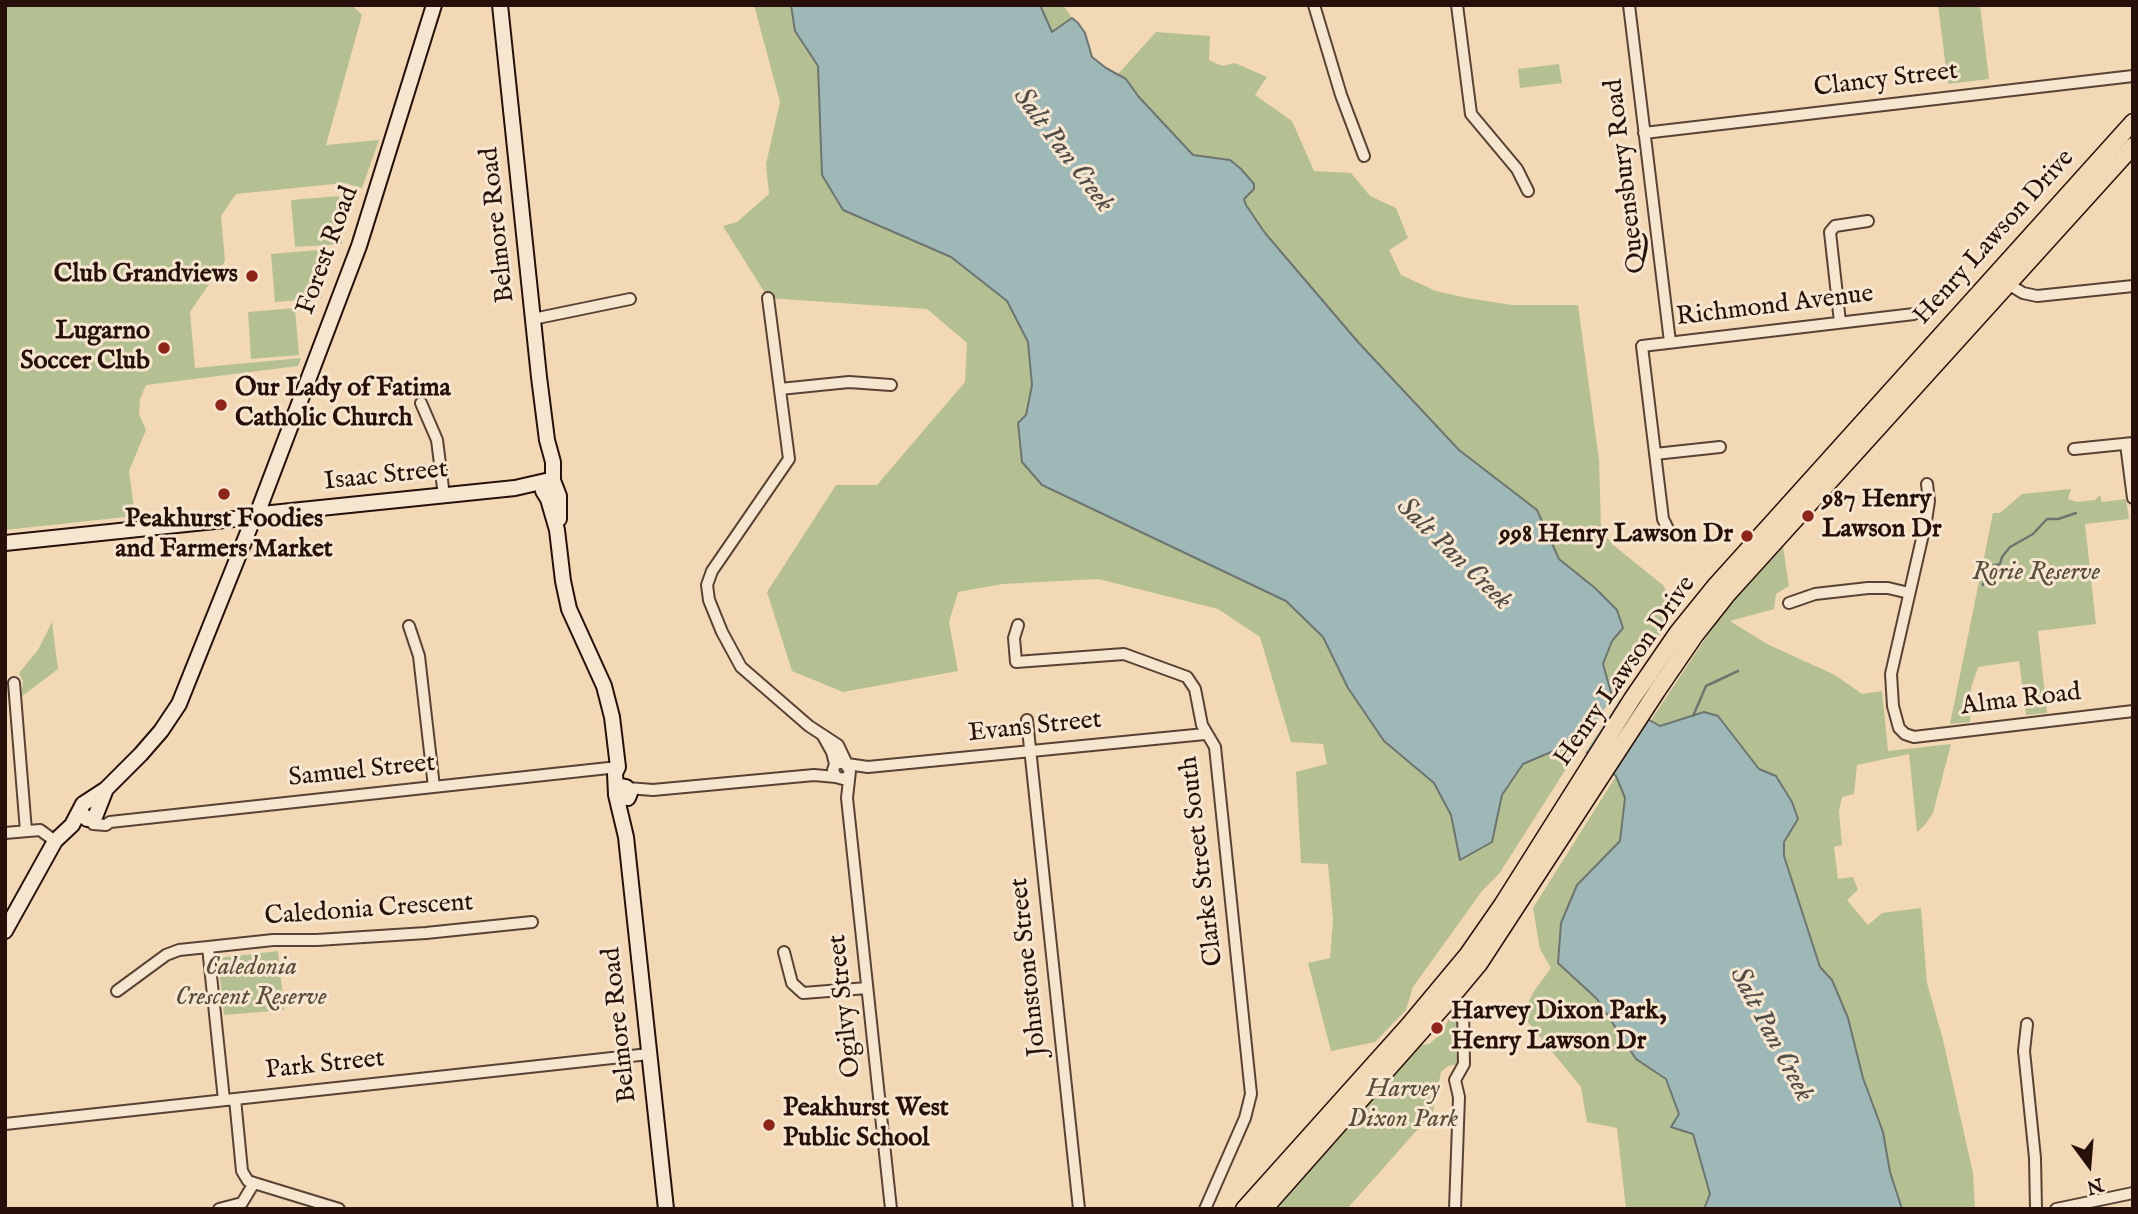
<!DOCTYPE html>
<style>
body{margin:0}
#map{position:relative;width:2138px;height:1214px;overflow:hidden;background:#f2d8b5;font-family:"IM FELL English",serif}
canvas{display:block}
.frame{position:absolute;inset:0;border:7px solid #261009;pointer-events:none}
.north{position:absolute;left:2054px;top:1130px;width:70px;height:70px;-webkit-text-stroke:5px #f7e6cf;paint-order:stroke;rotate:164deg;font-size:19px;font-weight:700;line-height:28px;text-align:center;color:#261009}
.north::after{content:'';display:block;margin:auto;width:24px;height:32px;background:#261009;clip-path:polygon(50% 0,100% 100%,50% 72%,0 100%)}
</style>
<div id="map">
<canvas width="2138" height="1214"></canvas>
<div class="frame"></div>
<div class="north">N</div>
</div>
<script>
const context = document.querySelector('canvas').getContext('2d');
context.lineJoin = 'round';
function fillPath(path, color) {
  context.fillStyle = color;
  context.fill(path, 'evenodd');
}
function toPath(rows) {
  const path = new Path2D();
  for (const r of rows) {
    path.moveTo(r[0], r[1]);
    for (let i = 2; i < r.length; i += 2) path.lineTo(r[i], r[i + 1]);
  }
  return path;
}
function stroke(path, color, width, dash) {
  context.strokeStyle = color;
  context.lineWidth = width;
  context.lineCap = dash ? 'butt' : 'round';
  context.setLineDash(dash || []);
  context.stroke(path);
}
function label(font, color, halo, rows, align = 'center') {
  context.font = font + ' "IM FELL English",serif';
  context.lineWidth = 6;
  context.setLineDash([]);
  context.textBaseline = 'middle';
  context.strokeStyle = halo;
  context.fillStyle = color;
  for (const [text, x, y, turn = 0] of rows) {
    context.save();
    context.translate(x, y);
    context.rotate((+turn || 0) * Math.PI / 180);
    context.textAlign = isNaN(turn) ? turn : align;
    if (halo) context.strokeText(text, 0, 0);
    context.fillText(text, 0, 0);
    context.restore();
  }
}
const green = toPath([
 [5,5,352,5,362,15,326,145,379,140,362,188,344,183,236,194,221,216,225,261,190,312,195,368,301,358,298,366,146,385,140,399,139,414,146,430,129,471,135,516,5,530],
 [754,5,791,5,795,31,818,66,822,174,843,210,951,257,1007,301,1028,342,1032,385,1026,415,1042,485,1286,601,1323,637,1348,688,1384,740,1434,783,1451,814,1460,860,1492,842,1502,795,1523,764,1558,749,1580,747,1499,874,1482,891,1413,987,1406,1010,1375,1042,1331,1051,1308,963,1330,958,1333,920,1328,864,1301,863,1296,772,1327,764,1323,744,1291,742,1260,637,1218,609,1098,579,1003,584,958,592,949,622,958,671,843,692,792,671,767,592,836,485,877,485,965,382,967,343,927,309,768,298,723,226,737,222,769,194,766,164,780,102],
 [1040,5,1063,5,1072,18,1052,32],
 [1938,5,1980,5,1989,79,1948,84],
 [1156,32,1210,36,1209,60,1222,66,1235,63,1267,77,1255,95,1292,121,1314,171,1351,173,1370,196,1396,208,1408,238,1389,250,1401,275,1436,291,1467,298,1512,305,1578,305,1599,460,1601,528,1612,544,1664,586,1674,614,1655,641,1629,670,1612,696,1603,664,1612,641,1623,628,1617,610,1595,588,1559,559,1537,510,1459,450,1358,342,1265,233,1246,205,1244,199,1254,189,1254,184,1241,169,1229,160,1193,155,1138,96,1126,79,1118,74],
 [1559,64,1562,83,1520,88,1518,69],
 [339,196,342,244,295,247,291,200],
 [318,250,322,298,275,302,271,254],
 [295,308,299,355,251,359,248,312],
 [2071,489,2068,499,2077,502,2095,500,2100,495,2102,502,2126,499,2129,519,2085,524,2096,624,2038,631,2047,713,2026,715,2019,661,1978,667,1971,688,1970,722,1950,724,1993,513,2000,513,2022,494],
 [1783,547,1789,586,1776,594,1774,609,1730,621,1767,644,1835,675,1862,694,1882,691,1888,751,1951,744,1933,813,1924,826,1917,832,1909,754,1857,765,1854,794,1842,797,1839,812,1842,845,1834,847,1838,879,1853,877,1858,890,1847,900,1868,925,1882,913,1921,908,1927,983,1943,1040,1973,1173,1975,1209,1902,1209,1890,1172,1883,1132,1863,1078,1848,1018,1832,980,1820,967,1784,856,1784,842,1798,819,1792,802,1776,776,1759,769,1718,716,1660,726,1651,720,1721,615],
 [52,622,58,669,21,697,23,681,19,673,38,650],
 [1616,776,1625,798,1620,841,1577,885,1558,963,1597,999,1636,1059,1666,1079,1679,1114,1672,1127,1692,1133,1710,1194,1704,1209,1626,1209,1617,1128,1587,1122,1581,1087,1522,1015,1534,991,1551,968,1540,949,1533,908],
 [278,951,284,1010,224,1015,218,958],
 [1449,1018,1457,1022,1459,1055,1458,1064,1448,1066,1441,1072,1433,1112,1347,1209,1275,1209,1420,1045,1429,1044,1442,1033]
]);
const water = toPath([
 [791,5,1040,5,1052,32,1072,18,1078,23,1085,33,1092,57,1106,68,1126,79,1138,96,1193,155,1230,160,1241,169,1254,184,1254,189,1244,199,1246,205,1265,233,1358,342,1459,450,1537,510,1559,559,1595,588,1617,610,1623,628,1612,641,1603,664,1612,696,1633,711,1660,726,1704,712,1718,716,1759,769,1776,776,1792,802,1798,819,1784,842,1784,856,1820,967,1832,980,1848,1018,1863,1078,1883,1132,1890,1172,1902,1209,1704,1209,1710,1194,1693,1134,1671,1127,1679,1114,1666,1079,1636,1059,1597,999,1558,963,1561,923,1577,885,1620,841,1625,798,1616,776,1580,747,1558,749,1523,764,1502,795,1492,842,1460,860,1451,815,1434,783,1384,741,1348,688,1323,637,1286,601,1042,485,1022,462,1018,423,1026,415,1032,385,1028,342,1007,301,951,257,843,210,822,175,818,66,795,31,791,5]
]);
const pier = toPath([
 [1615,692,1621,698,1584,755,1578,751]
]);
const stream = toPath([
 [1983,585,1984,574,1987,567,2000,564,2002,557,2010,547,2033,534,2047,519,2058,519,2076,513],
 [1693,716,1706,686,1738,671]
]);
const street = toPath([
 [1314,5,1341,95,1364,156],
 [1457,5,1471,114,1517,169,1528,191],
 [1629,5,1670,342],
 [1644,133,2133,76],
 [2003,281,2023,293,2037,296,2133,286],
 [768,298,789,459,712,571,707,585,709,600,722,632,741,667,809,726,838,745,847,764],
 [533,319,630,299],
 [1840,322,1830,232,1835,226,1868,221],
 [780,389,849,382,891,385],
 [421,403,437,440,444,496],
 [2126,444,2133,498],
 [2074,449,2133,443],
 [1655,454,1720,447],
 [1927,484,1929,501,1926,521,1891,674,1893,706,1899,728,1905,734,1914,737,2133,711],
 [1671,535,1663,519,1642,346,1914,314],
 [1789,603,1815,594,1868,588,1888,588,1909,593],
 [1018,625,1014,638,1016,662,1124,654,1187,677,1195,689,1202,725,1215,747,1251,1094,1245,1118,1205,1209],
 [409,626,419,656,434,787],
 [14,683,26,831],
 [1027,720,1079,1209],
 [823,736,832,752,835,764],
 [847,764,868,767,1205,734],
 [848,776,843,779,836,777,833,770,835,764,844,762,850,771,847,798,891,1209],
 [627,788,653,790,814,775,836,777],
 [90,820,93,824,106,825,110,822,618,767],
 [5,833,40,830,55,841],
 [784,952,792,983,803,993,867,988],
 [117,991,166,955,179,950,208,947],
 [2027,1024,2024,1051,2035,1158,2036,1209],
 [235,1099,242,1171,248,1181,254,1183],
 [224,1100,208,947,273,940,317,940,426,933,532,922],
 [5,1124,649,1054],
 [219,1209,242,1203,254,1183,339,1209],
 [1455,1209,1459,1097,1455,1080,1464,1064,1463,1009],
 [2056,1209,2133,1193]
]);
const secondary = toPath([
 [500,5,539,377,547,440,553,462,553,482],
 [543,491,548,499,557,530,563,581,569,609,604,686,612,717,618,767,615,773,616,795,626,837,666,1209],
 [259,509,359,246,434,5],
 [262,514,515,488,550,480,554,483,559,496,559,519],
 [5,543,234,519,247,516],
 [616,790,621,786,626,787,630,793,628,798],
 [83,804,106,789,141,754,161,731,179,704,252,522],
 [80,812,87,819,95,817,106,789],
 [5,931,55,841,72,825,83,804]
]);
const primary = toPath([
 [1244,1209,1408,1026,1468,954,1502,905,1632,699,1678,632,1716,585,2133,122],
 [1264,1209,1449,1000,1479,964,1657,691,1696,634,1726,596,2133,146]
]);
const markers = [
 [252,276,7,"#8f2418"],
 [164,348,7,"#8f2418"],
 [221,405,7,"#8f2418"],
 [224,494,7,"#8f2418"],
 [1808,516,7,"#8f2418"],
 [1747,536,7,"#8f2418"],
 [1437,1028,7,"#8f2418"],
 [769,1125,7,"#8f2418"]
];
const streetNames = [
 ["Clancy Street",1886,81,-7],
 ["Queensbury Road",1627,176,-97],
 ["Belmore Road",499,225,-96],
 ["Henry Lawson Drive",1995,238,-48],
 ["Forest Road",329,251,-70],
 ["Richmond Avenue",1775,307,-7],
 ["Isaac Street",386,477,-6],
 ["Henry Lawson Drive",1626,672,-55],
 ["Alma Road",2021,701,-7],
 ["Evans Street",1035,728,-6],
 ["Samuel Street",362,772,-6],
 ["Clarke Street South",1203,861,-97],
 ["Caledonia Crescent",369,911,-4],
 ["Johnstone Street",1030,967,-96],
 ["Ogilvy Street",846,1006,-96],
 ["Belmore Road",621,1025,-96],
 ["Park Street",325,1066,-6]
];
const poiNames = [
 ["Club Grandviews",238,276,"right"],
 ["Lugarno",150,333,"right"],
 ["Soccer Club",150,363,"right"],
 ["Our Lady of Fatima",235,390],
 ["Catholic Church",235,420],
 ["987 Henry",1822,501],
 ["Lawson Dr",1822,531],
 ["Peakhurst Foodies",224,521,"center"],
 ["and Farmers Market",224,551,"center"],
 ["998 Henry Lawson Dr",1733,536,"right"],
 ["Harvey Dixon Park,",1451,1013],
 ["Henry Lawson Dr",1451,1043],
 ["Peakhurst West",783,1110],
 ["Public School",783,1140]
];
const parkNames = [
 ["Rorie Reserve",2036,574],
 ["Caledonia",251,969],
 ["Crescent Reserve",251,999],
 ["Harvey",1403,1091],
 ["Dixon Park",1403,1121]
];
const waterNames = [
 ["Salt Pan Creek",1062,151,53],
 ["Salt Pan Creek",1453,555,44],
 ["Salt Pan Creek",1770,1035,62]
];
fillPath(green, '#b5c092');
fillPath(water, '#9eb8b7');
stroke(water, '#6e7571', 2);
fillPath(pier, '#f2d8b5');
stroke(stream, '#6e7571', 2.5);
stroke(street, '#594234', 14);
stroke(secondary, '#261009', 18);
stroke(primary, '#261009', 19);
stroke(street, '#f7e6cf', 10);
stroke(secondary, '#f7e6cf', 14);
stroke(primary, '#f2d8b5', 16);
for (const [x, y, r, color] of markers) {
  const dot = new Path2D();
  dot.arc(x, y, r, 0, 2 * Math.PI);
  context.fillStyle = color;
  context.fill(dot);
  stroke(dot, '#f7e6cf', 2.5);
}
label('26px', '#261009', '#f7e6cf', streetNames);
label('bold 26px', '#261009', '#f7e6cf', poiNames, 'left');
label('italic 26px', '#584e39', '#f7e6cf', parkNames);
label('italic 28px', '#504b46', '#f7e6cf', waterNames);
</script>
